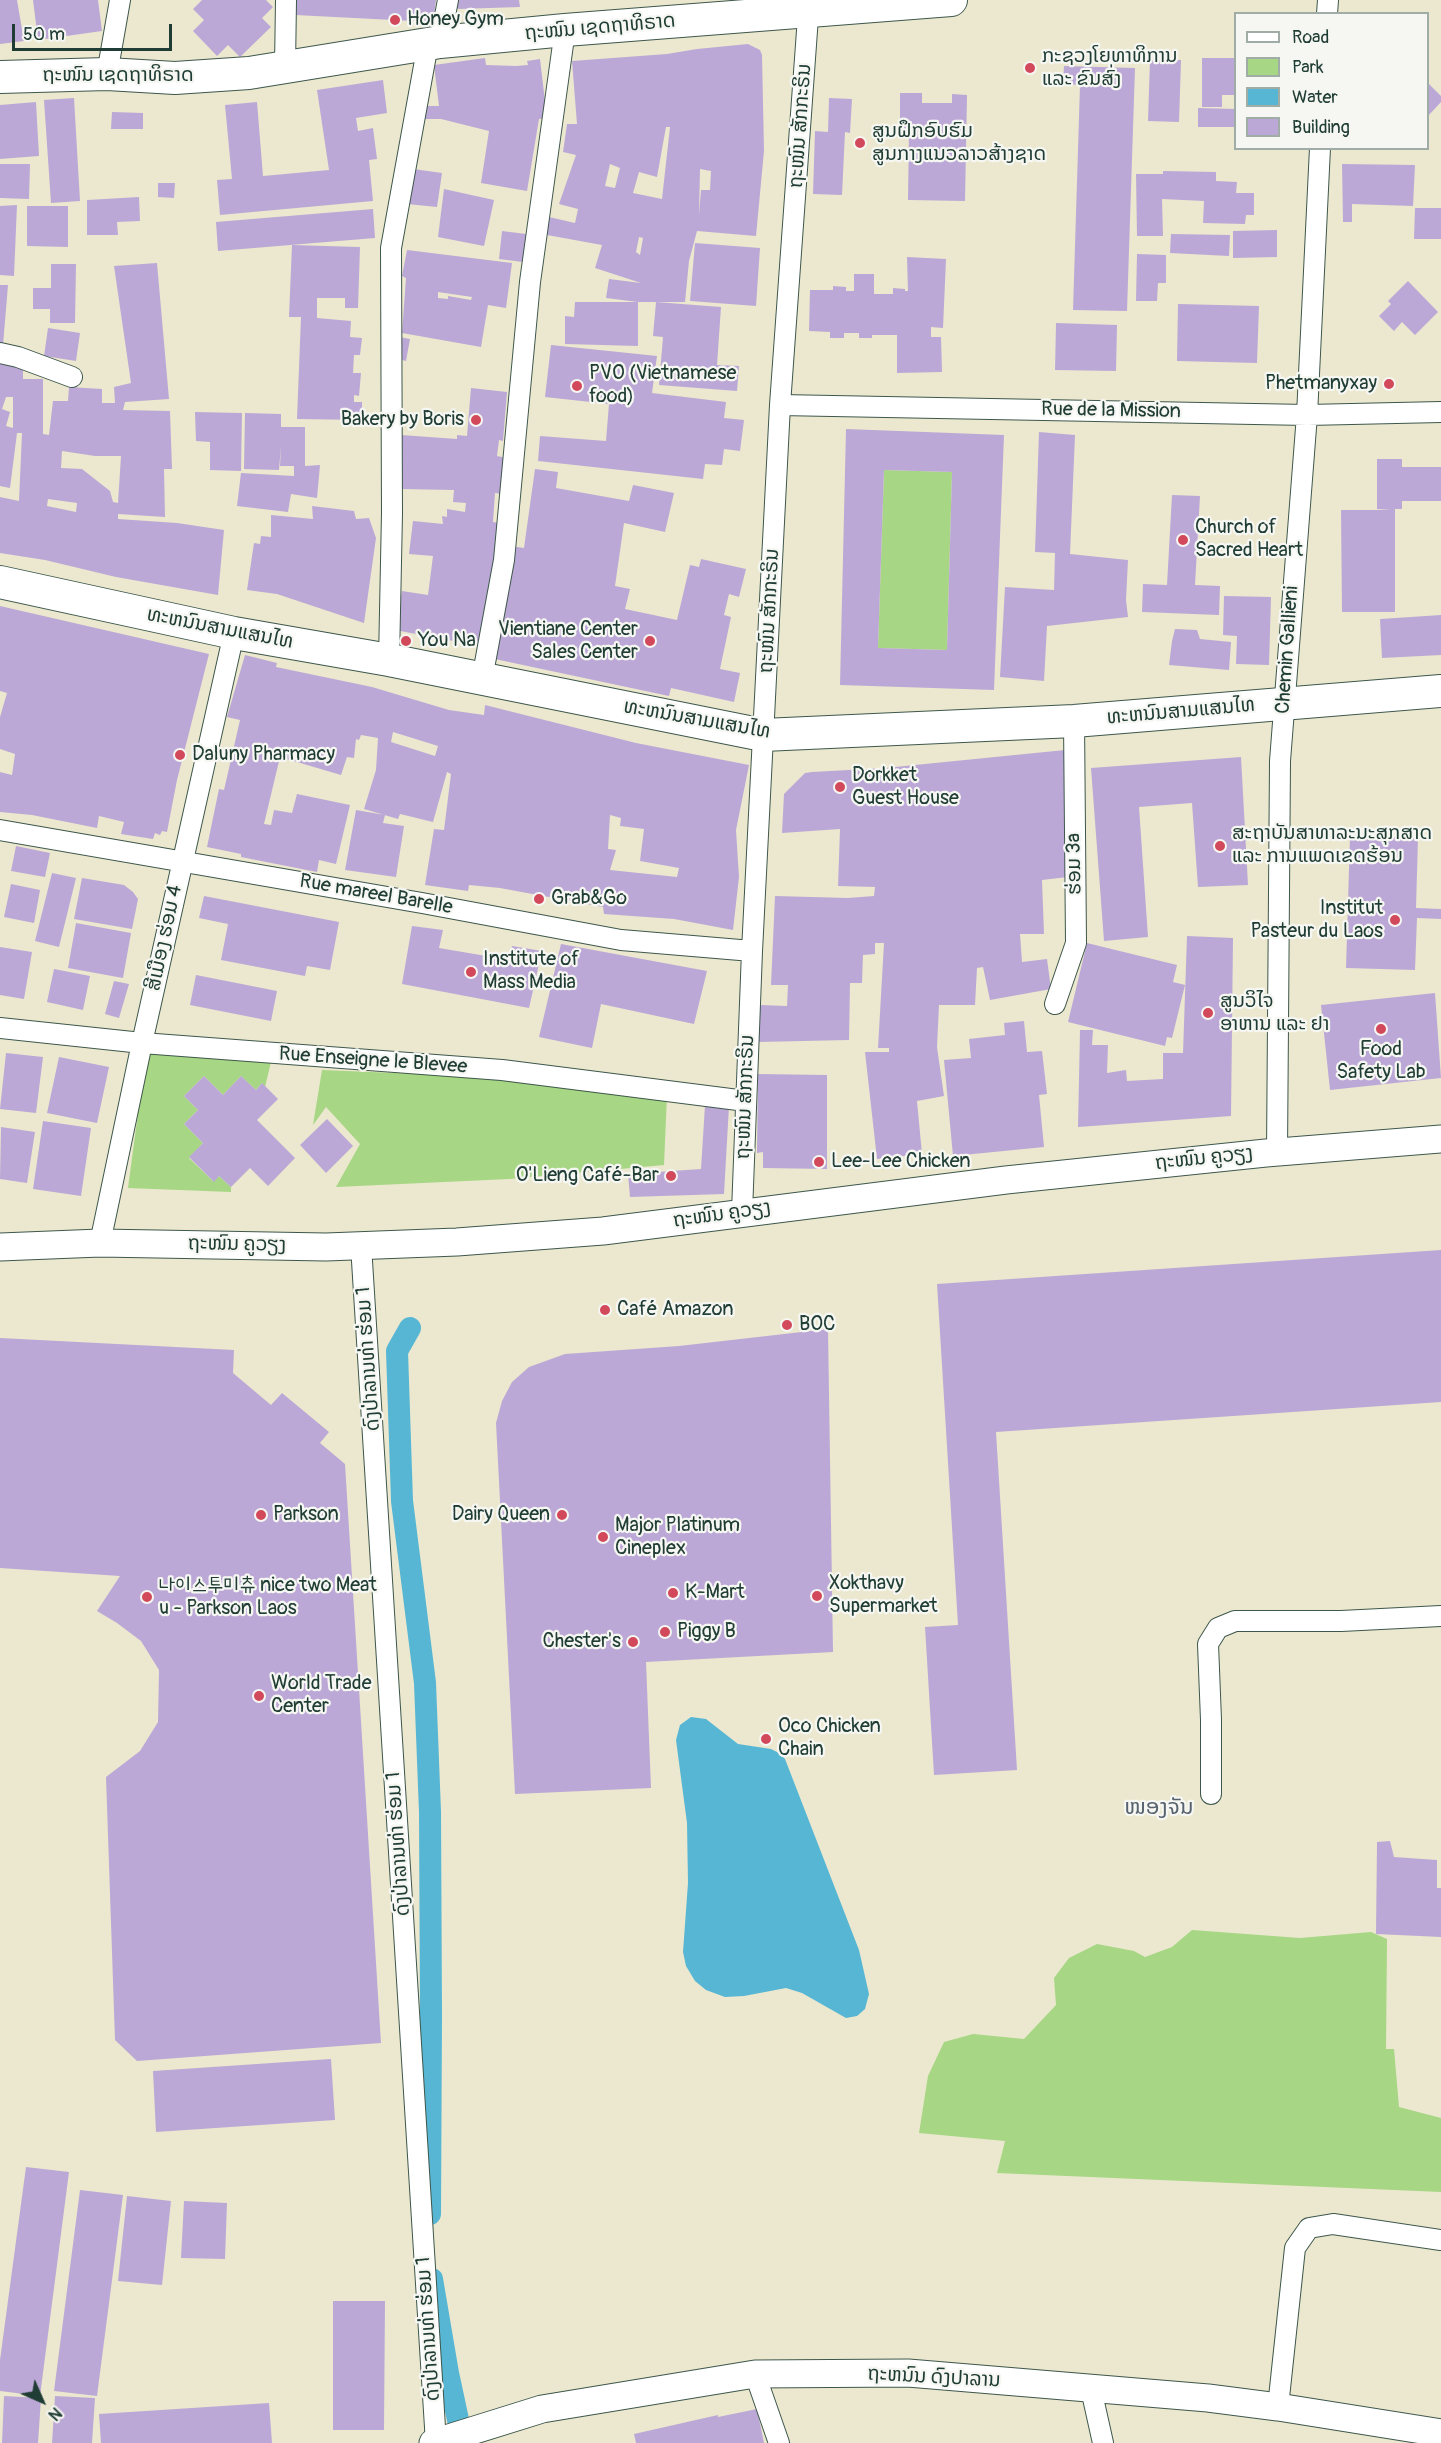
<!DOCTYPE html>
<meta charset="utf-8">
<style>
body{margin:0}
#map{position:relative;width:1441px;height:2443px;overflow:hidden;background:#ebe8cf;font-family:Pangolin,sans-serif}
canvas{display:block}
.legend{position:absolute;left:1234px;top:12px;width:195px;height:138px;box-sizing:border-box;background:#f6f6f2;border:2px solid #a0aca6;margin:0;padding:8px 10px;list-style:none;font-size:18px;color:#1f3d34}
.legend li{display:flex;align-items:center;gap:12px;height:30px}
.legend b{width:30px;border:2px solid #a0aca6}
.north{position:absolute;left:12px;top:2371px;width:60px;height:60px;-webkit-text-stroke:4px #f6f6f2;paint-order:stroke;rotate:135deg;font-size:16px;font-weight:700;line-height:24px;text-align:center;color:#1f3d34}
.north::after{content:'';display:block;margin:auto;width:21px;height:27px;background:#1f3d34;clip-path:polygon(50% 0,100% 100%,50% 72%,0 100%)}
.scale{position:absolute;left:12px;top:24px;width:160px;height:27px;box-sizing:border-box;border:3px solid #1f3d34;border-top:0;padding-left:8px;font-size:18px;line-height:21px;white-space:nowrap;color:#1f3d34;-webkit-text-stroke:4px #f6f6f2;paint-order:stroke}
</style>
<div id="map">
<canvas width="1441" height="2443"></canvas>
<ul class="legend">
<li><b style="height:8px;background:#fff"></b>Road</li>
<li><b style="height:16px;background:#a7d684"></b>Park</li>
<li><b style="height:16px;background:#56b6d4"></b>Water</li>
<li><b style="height:16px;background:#bca8d6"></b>Building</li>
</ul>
<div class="north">N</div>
<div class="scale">50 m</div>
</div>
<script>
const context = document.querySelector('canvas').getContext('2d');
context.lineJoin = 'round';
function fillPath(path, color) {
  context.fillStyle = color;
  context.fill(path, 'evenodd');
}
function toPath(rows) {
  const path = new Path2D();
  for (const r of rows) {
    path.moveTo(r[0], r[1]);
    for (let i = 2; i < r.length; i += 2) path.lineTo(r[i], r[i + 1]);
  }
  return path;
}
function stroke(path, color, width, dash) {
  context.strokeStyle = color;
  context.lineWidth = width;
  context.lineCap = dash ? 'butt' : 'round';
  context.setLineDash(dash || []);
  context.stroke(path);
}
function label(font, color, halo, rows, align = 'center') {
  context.font = font + ' Pangolin,"Poor Story","Noto Sans Lao",sans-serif';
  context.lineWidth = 4.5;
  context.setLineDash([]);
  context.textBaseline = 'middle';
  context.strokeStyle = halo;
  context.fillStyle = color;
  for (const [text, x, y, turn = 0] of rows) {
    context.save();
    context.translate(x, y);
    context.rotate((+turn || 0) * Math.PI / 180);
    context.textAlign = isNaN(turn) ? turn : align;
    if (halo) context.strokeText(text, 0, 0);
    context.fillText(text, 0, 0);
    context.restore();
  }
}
const green = toPath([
 [884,470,952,472,947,650,878,648],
 [146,1053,272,1058,265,1087,262,1083,256,1090,241,1076,223,1095,204,1076,184,1096,198,1110,184,1124,203,1143,189,1158,213,1181,219,1176,231,1187,231,1192,128,1188],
 [322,1070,493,1077,667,1095,664,1165,509,1179,336,1187,360,1144,326,1107,313,1125],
 [1192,1930,1300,1938,1371,1932,1387,1939,1386,2049,1394,2049,1399,2107,1441,2118,1441,2192,997,2173,1005,2141,919,2133,928,2076,944,2042,973,2034,1024,2039,1056,2005,1054,1978,1069,1958,1097,1944,1134,1951,1145,1957,1172,1947]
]);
const water = toPath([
 [691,1717,706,1719,738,1744,771,1749,781,1754,785,1759,859,1950,869,1994,865,2009,857,2016,846,2018,802,1993,786,1988,744,1996,725,1997,706,1990,695,1981,686,1966,683,1952,688,1883,687,1823,676,1740,680,1725]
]);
const canal = toPath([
 [410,1328,397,1351,402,1501,425,1683,430,1812,431,2015,430,2214],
 [432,2279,448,2373,463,2443]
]);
const building = toPath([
 [0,0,17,0,24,41,0,44],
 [33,0,98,0,102,31,38,40],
 [202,0,266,0,273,7,262,18,271,27,240,57,228,45,217,56,193,31,204,20,193,9],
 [296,0,436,0,433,22,295,15],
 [452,0,519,0,520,7,459,9,455,7],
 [748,44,760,50,762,55,764,151,756,236,697,231,689,261,685,302,638,302,606,298,609,279,641,283,595,268,602,245,547,235,549,217,575,223,578,209,559,204,576,155,563,152,567,124,577,124,572,61,667,54,697,49],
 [666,127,670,127,662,199,633,193,639,172,657,177],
 [610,164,620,168,615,188,605,186],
 [700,169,711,171,710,190,701,190,699,215],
 [639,237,643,238,640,255,636,252],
 [485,58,486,65,516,66,528,65,527,61,540,59,547,118,539,119,527,191,481,183,489,131,441,119,420,119,421,106,439,106,434,65],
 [1202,58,1236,58,1236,95,1222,95,1222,107,1202,107],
 [1150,60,1181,60,1179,122,1148,121],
 [1064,66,1135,68,1127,311,1073,310,1080,85,1063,84],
 [383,80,387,113,356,118,358,131,373,128,377,159,369,160,373,201,220,215,217,180,232,179,225,105,257,102,263,176,329,170,317,90],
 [1428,83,1441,96,1441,102,1428,116],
 [900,93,922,93,922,103,952,103,952,94,967,95,965,201,908,200,909,130,900,130],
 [74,98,80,201,51,203,44,100],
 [829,98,852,99,850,133,845,132,842,195,813,194,815,131,828,132],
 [36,102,39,156,0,159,0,105],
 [1198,108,1236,109,1236,127,1198,127],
 [112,112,143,113,143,129,111,129],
 [0,164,30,164,29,199,0,198],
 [1342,164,1415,165,1413,206,1352,204,1352,222,1343,222],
 [413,169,442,173,437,207,407,204],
 [1163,171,1216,172,1216,181,1237,182,1236,193,1254,193,1254,215,1246,215,1245,224,1203,223,1204,201,1162,199,1163,236,1137,236,1136,174,1163,174],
 [158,183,175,183,174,198,158,197],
 [444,189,494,200,484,246,438,237],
 [139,197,140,221,117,222,118,235,87,235,87,200],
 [17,205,14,276,0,275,0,206],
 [27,206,68,206,68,247,27,246],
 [1415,208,1441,208,1441,239,1414,239],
 [373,209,375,238,218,251,216,222],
 [1277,230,1277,257,1233,258,1233,231],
 [502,231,526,234,523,262,499,259],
 [1171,234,1230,235,1229,256,1170,253],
 [695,243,760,248,756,306,690,301],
 [292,245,360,247,358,308,345,308,345,298,317,298,317,318,351,321,350,337,362,338,360,355,354,355,353,373,361,373,359,396,354,395,354,402,362,402,362,420,297,419,301,317,289,317],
 [407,250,512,263,506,308,488,305,481,347,402,333,406,278,402,276],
 [438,292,472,297,471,300,448,296,448,299,438,298],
 [1137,254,1166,255,1166,283,1158,283,1157,301,1136,301],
 [907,257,946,259,943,328,931,327,931,337,941,337,942,372,897,373,897,335,872,335,872,338,859,338,859,333,844,333,844,338,830,338,830,332,809,331,810,290,833,290,833,286,846,287,846,291,854,291,854,274,874,274,874,294,893,294,893,288,905,289,905,291,908,291],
 [157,263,169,399,125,402,123,410,170,411,172,469,164,469,165,517,118,514,118,519,177,523,224,530,218,595,116,577,45,560,0,553,0,497,19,501,22,433,17,433,10,488,0,486,0,362,23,365,23,379,43,379,43,434,49,435,53,401,68,401,69,387,102,389,102,403,115,403,114,387,131,383,114,266],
 [6,397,13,397,13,428,6,426,10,412,2,409],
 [62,451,95,456,121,456,118,503,113,502,110,491,82,469,61,468],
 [48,499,77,503,76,512,47,506],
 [51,264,76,264,75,323,50,323,50,309,33,309,33,288,51,288],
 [1408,281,1438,312,1415,335,1402,322,1394,331,1379,316,1391,304,1388,301],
 [0,285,8,285,3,345,0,345],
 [575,302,638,302,638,346,565,344,565,316,574,317],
 [656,302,721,307,717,365,739,366,737,391,659,385,663,337,653,336],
 [1178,304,1259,306,1257,363,1177,361],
 [1056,323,1117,325,1116,371,1055,370],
 [48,328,80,333,76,361,44,356],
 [399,337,410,339,406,361,395,358],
 [551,345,657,356,652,393,726,402,724,418,744,420,740,451,724,449,722,465,705,464,703,479,538,461,540,436,606,441,609,404,545,397],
 [471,388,507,392,503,441,499,440,497,456,507,458,502,494,495,493,493,522,499,523,494,566,489,584,480,646,395,630,402,591,428,595,433,556,409,554,413,521,443,524,442,516,447,517,447,509,465,512,466,503,453,502,454,490,400,489,401,435,457,439,457,435,467,436],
 [195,412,242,413,241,471,210,470,210,442,196,441],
 [245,413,281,414,281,427,305,427,305,466,320,465,317,498,291,494,288,512,237,506,241,473,294,476,294,466,280,466,281,446,279,470,244,469],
 [846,429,1004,435,994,690,840,685],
 [884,470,952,472,947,650,878,648],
 [1039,432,1075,435,1070,554,1128,560,1126,600,1128,617,1047,626,1044,681,1000,677,1005,587,1054,590,1055,553,1035,552],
 [1377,459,1402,459,1402,467,1441,467,1441,501,1402,501,1402,509,1395,509,1395,612,1342,612,1341,510,1391,510,1377,509],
 [535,469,558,472,556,488,629,501,633,485,674,493,665,532,624,523,615,586,630,589,625,609,677,620,690,565,699,567,701,559,746,569,739,597,729,594,724,615,731,617,720,669,740,673,734,702,671,688,669,696,490,658,511,546,524,548],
 [1172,495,1200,496,1195,585,1220,586,1219,615,1142,612,1143,584,1167,585],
 [312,506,354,511,356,519,369,518,376,538,364,623,277,594,247,590,254,543,260,544,261,536,271,537,271,515,313,519],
 [1224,596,1271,597,1269,665,1236,664,1237,636,1223,635],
 [0,606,209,654,177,780,167,832,162,831,160,835,155,833,153,839,121,834,124,822,99,816,97,828,32,815,0,812,0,772,12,775,15,754,0,749,0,717,7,693,0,691],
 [1441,615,1441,655,1382,658,1380,619],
 [1175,629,1197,630,1200,639,1231,642,1229,670,1169,665,1172,641],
 [245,655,277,663,276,667,372,687,449,710,484,715,485,705,636,743,749,765,736,830,739,877,733,930,674,919,604,914,603,907,500,888,469,885,468,891,425,885,434,829,444,830,451,774,447,772,433,822,400,814,398,819,364,809,376,770,378,738,361,735,359,740,356,739,354,758,347,757,341,775,280,757,264,824,271,825,274,810,292,813,297,794,350,805,336,864,319,860,317,872,241,857,241,854,207,847,219,789,224,790,240,720,227,717],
 [393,732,438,746,435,756,391,742],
 [610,815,621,818,620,826,644,829,640,861,679,868,677,877,610,870,616,850,608,849],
 [1065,750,1068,877,1042,880,1044,934,1020,934,1022,962,1047,959,1051,989,990,1000,983,967,977,968,975,1005,939,1005,937,1047,944,1096,917,1101,922,1154,877,1159,865,1052,889,1052,889,1048,878,1048,884,943,875,943,875,954,863,955,862,983,850,983,849,1040,758,1042,760,1005,787,1006,788,985,771,985,775,896,848,898,874,896,875,887,838,886,840,829,782,833,784,794,805,773,812,772,885,768],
 [1241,757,1248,885,1198,887,1192,803,1139,807,1148,937,1104,941,1091,768],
 [356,810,385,815,383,823,404,826,396,877,345,870],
 [1350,836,1418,838,1416,908,1441,909,1441,919,1417,918,1415,970,1346,968],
 [16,846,50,853,45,877,11,871],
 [52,873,76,878,59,947,35,941],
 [82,878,124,885,133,892,138,899,132,929,74,919],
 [11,884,40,890,34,923,4,917],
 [204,896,339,922,330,970,307,966,305,976,221,960,228,924,199,918],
 [76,923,131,933,123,978,68,968],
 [412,926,443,930,439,948,510,960,512,946,542,951,529,1008,402,984],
 [1187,936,1233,938,1231,1116,1078,1127,1080,1030,1093,1030,1092,1045,1108,1045,1107,1073,1126,1070,1127,1081,1163,1079,1163,1053,1183,1053],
 [1087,943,1177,965,1173,982,1185,985,1172,1038,1167,1037,1165,1046,1068,1022],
 [561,944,707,971,694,1024,601,1004,592,1048,539,1037],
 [0,947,32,952,24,999,0,995],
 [54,969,90,976,83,1010,47,1002],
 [196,975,277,991,271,1021,190,1005],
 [114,981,129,984,119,1018,105,1014],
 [1435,993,1441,1078,1330,1090,1321,1005],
 [1024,1021,1027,1052,1042,1051,1047,1094,1039,1095,1044,1147,953,1156,944,1060,971,1058,969,1039,1005,1035,1004,1023],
 [6,1053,43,1057,36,1113,0,1109],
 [59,1057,109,1067,97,1123,47,1113],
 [758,1074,827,1075,827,1169,763,1168,763,1152,757,1153],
 [204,1076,223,1095,241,1076,256,1090,262,1083,278,1099,257,1120,295,1158,268,1186,250,1168,231,1187,219,1176,214,1182,189,1157,203,1143,184,1124,198,1110,184,1096],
 [705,1105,729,1106,724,1194,630,1197,628,1174,701,1169],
 [327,1119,353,1146,326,1173,300,1145],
 [43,1121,91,1128,81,1196,33,1189],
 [1,1127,35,1132,27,1183,0,1179],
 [1441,1250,1441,1402,996,1432,1017,1770,934,1775,925,1627,958,1625,937,1284],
 [828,1329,833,1652,646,1662,651,1788,515,1794,496,1423,502,1401,512,1382,529,1367,565,1354,679,1346],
 [0,1338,234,1350,233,1373,271,1405,282,1393,329,1432,320,1443,345,1464,381,2043,137,2061,115,2040,106,1777,140,1751,158,1722,159,1670,141,1641,117,1623,97,1611,120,1576,0,1568],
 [1390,1841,1394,1857,1437,1860,1437,1888,1441,1888,1441,1937,1376,1934,1377,1842],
 [331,2059,335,2120,156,2132,153,2071],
 [26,2167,69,2172,40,2396,0,2391,0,2360],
 [80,2190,123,2195,97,2396,54,2391],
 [127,2196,171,2201,162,2285,118,2281],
 [184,2201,227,2203,225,2259,181,2258],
 [333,2301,385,2301,384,2430,333,2430],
 [4,2396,41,2398,38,2443,2,2443],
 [55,2396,95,2398,92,2443,52,2443],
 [269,2403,272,2443,101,2443,99,2414],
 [757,2409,764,2443,636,2443,634,2434,718,2415,718,2417]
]);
const street = toPath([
 [1327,14,1328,0],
 [440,42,448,0],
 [285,67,286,0],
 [107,74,120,0],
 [0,353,18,357,72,377],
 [780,405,1307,415,1441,412],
 [389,660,392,513,391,248,428,44],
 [482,679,504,560,530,282,565,30],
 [0,830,422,903,621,940,752,951],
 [1055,1004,1076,943,1074,721],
 [0,1028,142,1043,502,1070,746,1101],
 [1277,1153,1280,761,1307,415,1320,148],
 [742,1212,752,951,780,405,809,3],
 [100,1243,142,1043,234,633],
 [361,1245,436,2443],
 [1211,1794,1211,1720,1208,1644,1218,1628,1235,1621,1341,1621,1441,1616],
 [755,2374,779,2443],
 [1091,2389,1103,2443],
 [1278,2407,1295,2248,1309,2228,1333,2224,1441,2240]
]);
const secondary = toPath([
 [0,1247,100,1243,326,1247,457,1242,603,1231,1006,1180,1266,1153,1441,1139],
 [433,2443,542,2409,755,2374,908,2373,1208,2398,1278,2407,1441,2433]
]);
const primary = toPath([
 [0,77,107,74,175,78,249,73,440,42,565,30,951,0],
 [0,582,234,633,389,660,763,735,1074,721,1441,691]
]);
const markers = [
 [395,20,6,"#d1495b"],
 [1030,68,6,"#d1495b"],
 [860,143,6,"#d1495b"],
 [1389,384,6,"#d1495b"],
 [577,386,6,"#d1495b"],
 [476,420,6,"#d1495b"],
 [1183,540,6,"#d1495b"],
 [406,641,6,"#d1495b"],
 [650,641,6,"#d1495b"],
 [180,755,6,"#d1495b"],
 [840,787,6,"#d1495b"],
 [1220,846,6,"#d1495b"],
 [539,899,6,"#d1495b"],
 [1395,920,6,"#d1495b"],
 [471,972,6,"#d1495b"],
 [1208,1013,6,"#d1495b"],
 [1381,1029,6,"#d1495b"],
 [819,1162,6,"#d1495b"],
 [671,1176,6,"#d1495b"],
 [605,1310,6,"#d1495b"],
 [787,1325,6,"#d1495b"],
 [261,1515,6,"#d1495b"],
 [562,1515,6,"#d1495b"],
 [603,1537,6,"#d1495b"],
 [673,1593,6,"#d1495b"],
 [817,1596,6,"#d1495b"],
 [147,1597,6,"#d1495b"],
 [665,1632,6,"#d1495b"],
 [633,1642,6,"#d1495b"],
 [259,1696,6,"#d1495b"],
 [766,1739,6,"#d1495b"]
];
const poiNames = [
 ["Honey Gym",407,20],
 ["ກະຊວງໂຍທາທິການ",1042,57],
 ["ແລະ ຂົນສົ່ງ",1042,80],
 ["ສູນຝຶກອົບຮົມ",872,132],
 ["ສູນກາງແນວລາວສ້າງຊາດ",872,155],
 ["PVO (Vietnamese",589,374],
 ["food)",589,397],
 ["Phetmanyxay",1377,384,"right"],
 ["Bakery by Boris",464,420,"right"],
 ["Church of",1195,528],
 ["Sacred Heart",1195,551],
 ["Vientiane Center",638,630,"right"],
 ["Sales Center",638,653,"right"],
 ["You Na",418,641],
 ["Daluny Pharmacy",192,755],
 ["Dorkket",852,776],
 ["Guest House",852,799],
 ["ສະຖາບັນສາທາລະນະສຸກສາດ",1232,834],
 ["ແລະ ການແພດເຂດຮ້ອນ",1232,857],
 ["Grab&Go",551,899],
 ["Institut",1383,909,"right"],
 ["Pasteur du Laos",1383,932,"right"],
 ["Institute of",483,960],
 ["Mass Media",483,983],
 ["ສູນວິໄຈ",1220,1002],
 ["ອາຫານ ແລະ ຢາ",1220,1025],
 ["Food",1381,1050,"center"],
 ["Safety Lab",1381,1073,"center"],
 ["Lee-Lee Chicken",831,1162],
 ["O'Lieng Café-Bar",659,1176,"right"],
 ["Café Amazon",617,1310],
 ["BOC",799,1325],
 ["Parkson",273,1515],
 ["Dairy Queen",550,1515,"right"],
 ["Major Platinum",615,1526],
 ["Cineplex",615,1549],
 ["Xokthavy",829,1584],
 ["Supermarket",829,1607],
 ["나이스투미츄 nice two Meat",159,1586],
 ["u - Parkson Laos",159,1609],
 ["K-Mart",685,1593],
 ["Piggy B",677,1632],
 ["Chester's",621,1642,"right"],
 ["World Trade",271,1684],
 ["Center",271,1707],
 ["Oco Chicken",778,1727],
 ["Chain",778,1750]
];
const streetNames = [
 ["ຖະໜົນ ເຊດຖາທິຣາດ",600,28,-5],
 ["ຖະໜົນ ເຊດຖາທິຣາດ",118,76],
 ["ຖະໜົນ ສັກກະຣິນ",801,126,-86],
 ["Rue de la Mission",1111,411,1],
 ["ຖະໜົນ ສັກກະຣິນ",770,611,-87],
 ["ທະຫນົນສາມແສນໄທ",220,629,11],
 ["Chemin Gallieni",1288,650,-86],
 ["ທະຫນົນສາມແສນໄທ",1181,712,-5],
 ["ທະຫນົນສາມແສນໄທ",697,720,10],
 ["ຮ່ອມ 3a",1075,864,-91],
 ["Rue mareel Barelle",376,895,10],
 ["ສີເມືອງ ຮ່ອມ 4",165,938,-78],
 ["Rue Enseigne le Blevee",373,1061,4],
 ["ຖະໜົນ ສັກກະຣິນ",746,1097,-88],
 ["ຖະໜົນ ຄູວຽງ",1204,1159,-6],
 ["ຖະໜົນ ຄູວຽງ",722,1215,-8],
 ["ຖະໜົນ ຄູວຽງ",237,1245,1],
 ["ດົງປ່າລານທ່າ ຮ່ອມ 1",369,1359,-94],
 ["ດົງປ່າລານທ່າ ຮ່ອມ 1",399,1844,-94],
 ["ດົງປ່າລານທ່າ ຮ່ອມ 1",429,2329,-94],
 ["ຖະຫນົນ ດົງປາລານ",934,2378,3]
];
const quarterNames = [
 ["ໜອງຈັນ",1159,1808]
];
fillPath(green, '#a7d684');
fillPath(water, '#56b6d4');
stroke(canal, '#56b6d4', 22);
fillPath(building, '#bca8d6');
stroke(street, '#3e574b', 22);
stroke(secondary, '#3e574b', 29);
stroke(primary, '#3e574b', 34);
stroke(street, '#fff', 20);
stroke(secondary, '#fff', 27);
stroke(primary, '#fff', 32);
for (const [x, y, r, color] of markers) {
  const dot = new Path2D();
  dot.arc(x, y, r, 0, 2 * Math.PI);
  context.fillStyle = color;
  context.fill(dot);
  stroke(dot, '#f6f6f2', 2);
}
label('20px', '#1f3d34', '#f6f6f2', poiNames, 'left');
label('20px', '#1f3d34', '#f6f6f2', streetNames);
label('22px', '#56626d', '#f6f6f2', quarterNames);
</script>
